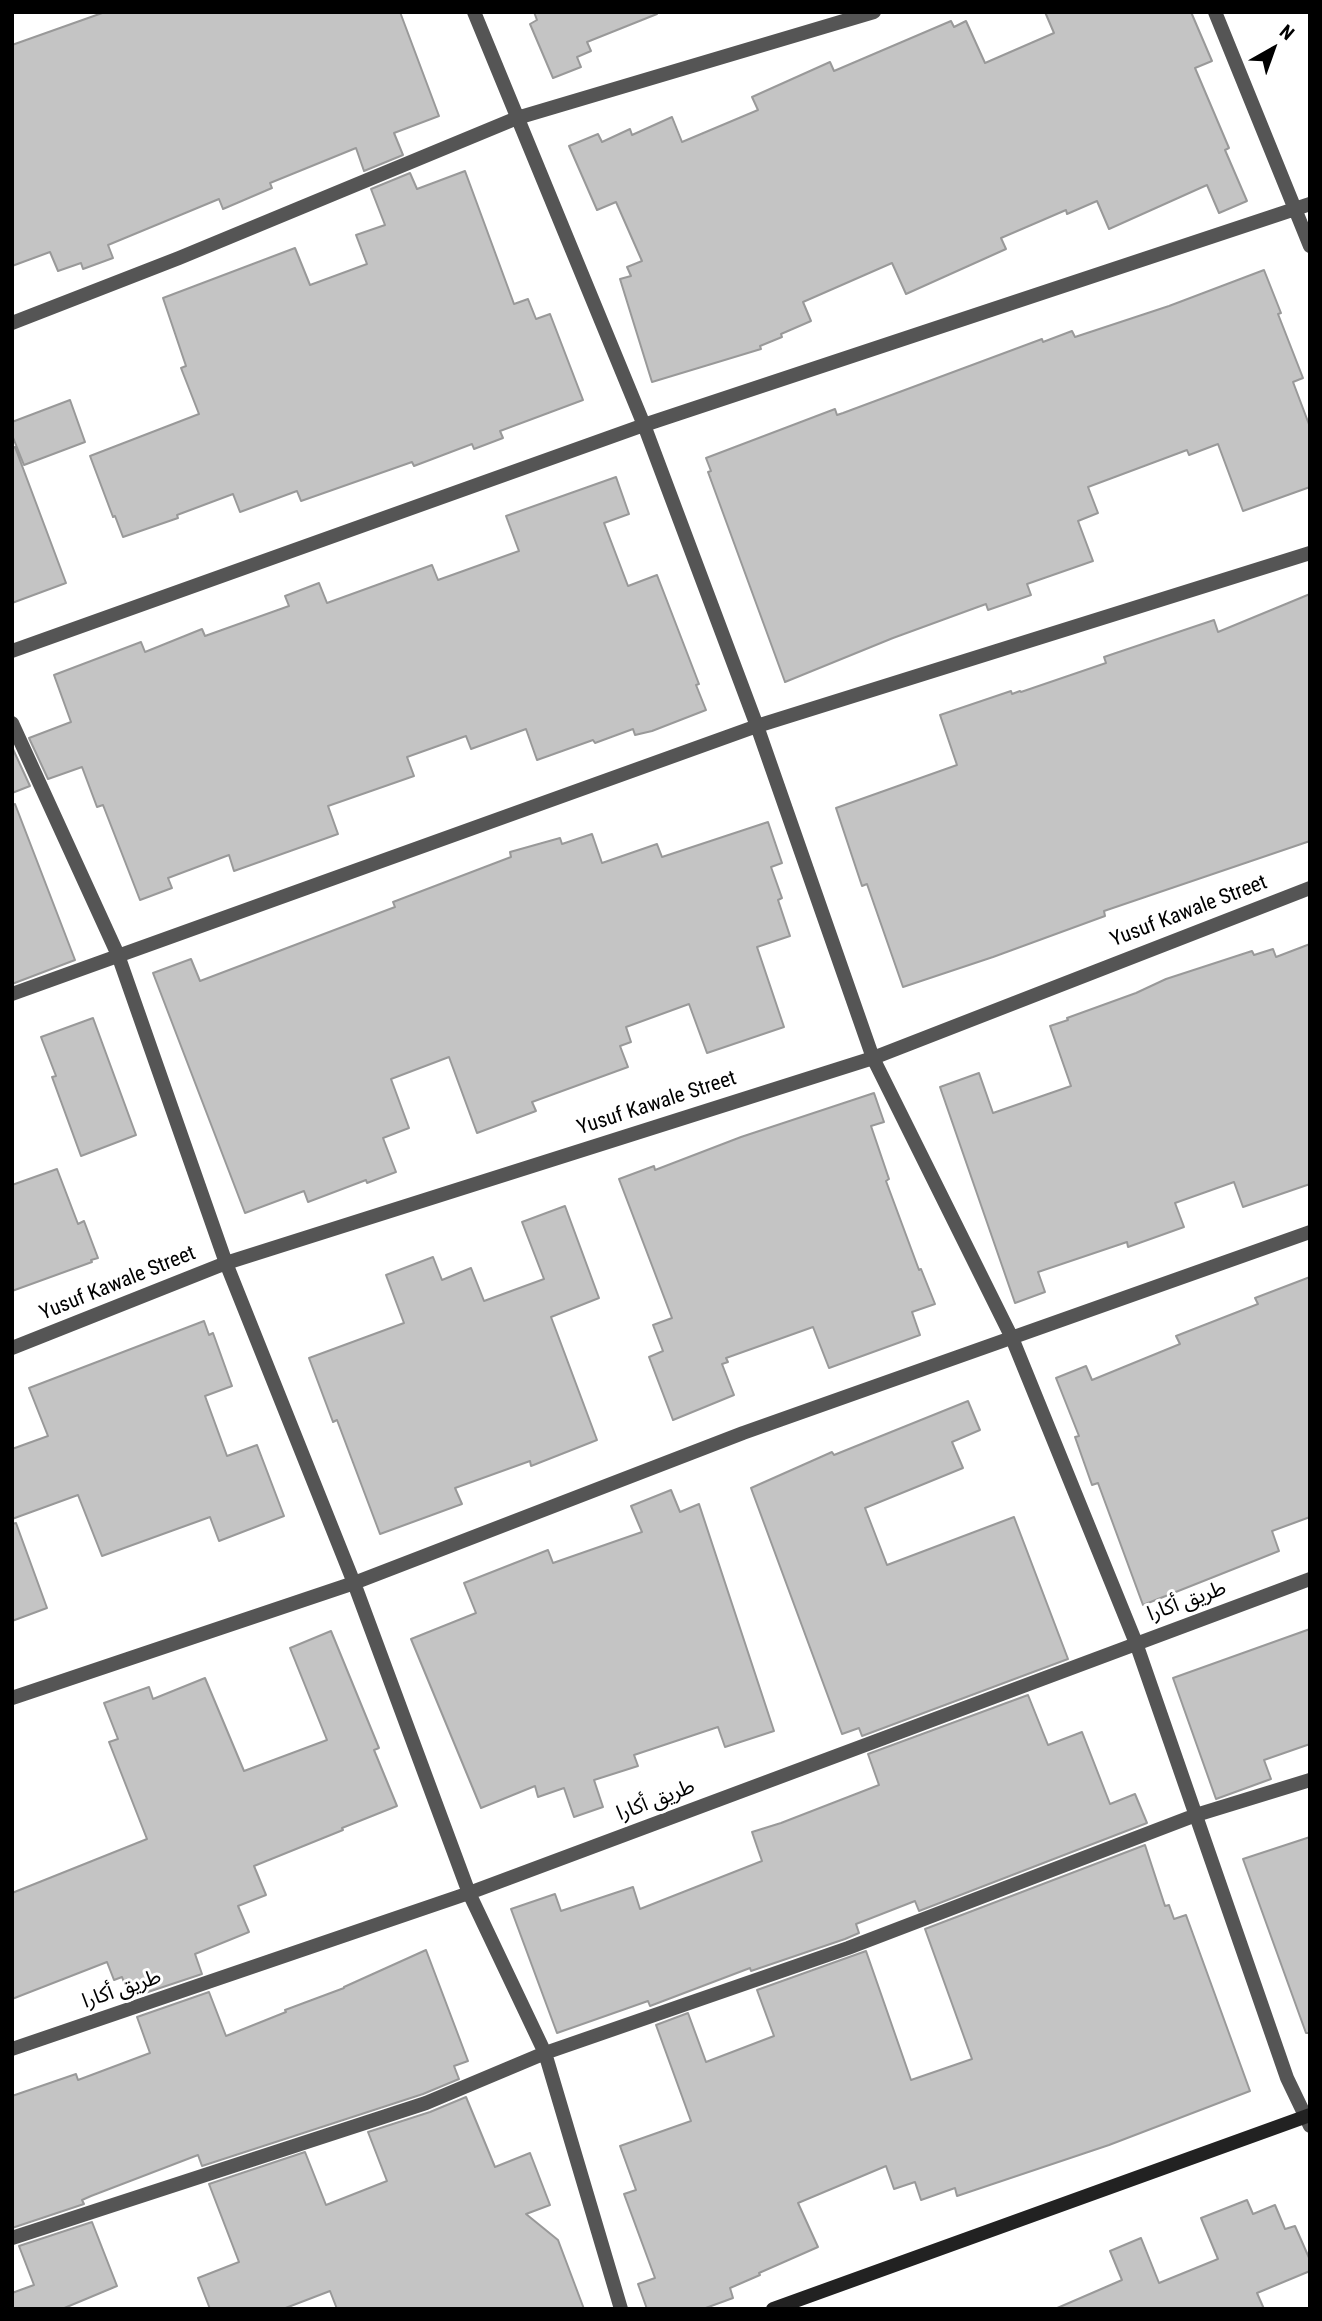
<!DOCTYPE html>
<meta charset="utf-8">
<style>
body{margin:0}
#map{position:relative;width:1322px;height:2321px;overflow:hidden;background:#fff;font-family:"Roboto Condensed",sans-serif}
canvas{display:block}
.frame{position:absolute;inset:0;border:14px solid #000;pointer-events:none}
.north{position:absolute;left:1238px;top:14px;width:70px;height:70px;-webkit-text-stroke:5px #fff;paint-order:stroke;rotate:40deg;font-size:19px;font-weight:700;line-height:28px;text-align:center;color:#000}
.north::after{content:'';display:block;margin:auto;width:24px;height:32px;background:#000;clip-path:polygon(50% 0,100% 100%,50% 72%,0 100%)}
</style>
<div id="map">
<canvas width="1322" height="2321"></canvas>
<div class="frame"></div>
<div class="north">N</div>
</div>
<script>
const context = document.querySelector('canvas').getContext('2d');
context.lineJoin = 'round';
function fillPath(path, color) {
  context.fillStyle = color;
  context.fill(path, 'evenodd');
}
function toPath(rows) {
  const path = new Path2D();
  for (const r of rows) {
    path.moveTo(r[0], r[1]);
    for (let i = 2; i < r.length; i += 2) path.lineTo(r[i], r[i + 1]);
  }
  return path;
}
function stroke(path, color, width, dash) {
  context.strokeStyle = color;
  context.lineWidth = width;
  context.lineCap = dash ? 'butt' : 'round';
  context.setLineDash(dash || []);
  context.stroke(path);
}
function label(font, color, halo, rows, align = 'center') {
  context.font = font + ' "Roboto Condensed","Noto Sans Arabic",sans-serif';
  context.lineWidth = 6;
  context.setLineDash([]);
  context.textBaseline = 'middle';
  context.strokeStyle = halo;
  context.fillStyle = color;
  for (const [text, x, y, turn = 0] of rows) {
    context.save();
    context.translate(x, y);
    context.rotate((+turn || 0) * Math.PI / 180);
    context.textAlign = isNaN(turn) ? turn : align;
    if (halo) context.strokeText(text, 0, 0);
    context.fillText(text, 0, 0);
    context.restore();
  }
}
const building = toPath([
 [105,12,400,12,439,116,394,133,403,155,364,171,356,148,270,183,272,188,223,209,219,199,108,245,113,258,83,269,81,263,58,271,50,252,12,266,12,45,105,12],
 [534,12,657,12,657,14,587,42,591,51,577,57,581,67,553,78,530,24,537,20,534,12],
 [1045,12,1191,12,1212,61,1195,68,1229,148,1225,150,1247,201,1219,213,1207,185,1109,229,1097,201,1067,214,1066,210,1001,238,1006,249,906,294,892,263,803,302,811,321,781,334,782,337,760,346,761,349,652,382,620,279,631,276,627,267,642,261,616,202,597,210,569,146,598,134,602,142,630,129,632,135,672,117,682,142,758,110,752,97,830,62,834,71,951,21,954,27,966,21,985,63,1054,33,1045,12],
 [465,171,514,304,528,299,536,319,550,314,583,400,500,431,503,438,474,449,472,444,414,466,412,462,301,501,297,491,240,512,233,494,177,515,178,518,123,537,115,516,113,517,90,456,199,414,181,368,186,366,163,298,295,248,310,285,367,264,356,235,385,225,371,189,410,173,417,189,465,171],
 [1264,270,1281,313,1278,314,1303,378,1293,382,1310,427,1310,487,1243,511,1218,444,1189,455,1187,450,1088,487,1098,513,1078,521,1093,561,1027,584,1031,595,988,610,986,604,893,638,785,682,708,472,711,471,706,458,835,409,837,415,843,413,1042,339,1043,342,1072,331,1075,337,1169,306,1264,270],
 [70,400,85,442,24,465,12,435,12,422,70,400],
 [15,447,66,583,12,603,12,448,15,447],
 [616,477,629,514,604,523,628,586,657,575,699,684,696,685,706,710,652,731,635,735,633,729,595,743,593,740,537,760,526,729,471,749,466,736,407,757,414,776,328,806,338,834,234,871,229,855,168,878,172,888,140,900,103,805,97,807,82,767,48,779,29,738,71,722,54,675,141,642,145,652,202,629,205,636,289,606,285,596,319,583,327,603,432,565,438,580,519,551,506,516,616,477],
 [1310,594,1310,841,1104,911,1105,916,993,957,903,987,867,884,862,886,836,808,957,765,940,715,1011,691,1012,694,1020,691,1021,692,1106,663,1104,657,1214,620,1218,632,1310,594],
 [12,747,30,786,12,793,12,747],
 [15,804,75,960,12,984,12,805,15,804],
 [768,822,782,863,771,867,782,898,778,900,790,936,757,947,784,1027,707,1053,689,1004,626,1027,631,1042,620,1046,628,1067,532,1102,536,1111,477,1133,449,1057,391,1079,409,1128,383,1138,396,1172,367,1183,366,1180,308,1202,304,1191,245,1213,153,973,191,959,200,981,395,907,393,902,511,857,510,852,560,838,562,844,592,834,602,863,657,844,662,857,768,822],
 [1310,944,1310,1184,1243,1207,1234,1182,1175,1203,1184,1227,1128,1247,1127,1242,1038,1272,1045,1292,1015,1303,940,1087,979,1073,993,1113,1071,1086,1050,1026,1068,1020,1067,1018,1136,993,1166,979,1252,951,1254,955,1273,949,1276,957,1310,944],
 [93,1018,136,1135,81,1156,52,1077,56,1076,41,1037,93,1018],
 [874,1093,884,1122,871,1126,889,1179,886,1181,919,1270,921,1269,935,1304,912,1312,920,1335,829,1368,813,1327,726,1358,728,1362,722,1364,734,1395,673,1420,649,1357,663,1351,653,1325,672,1318,619,1179,654,1166,655,1170,741,1137,874,1093],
 [57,1169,78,1224,84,1221,98,1258,91,1260,92,1262,12,1291,12,1185,57,1169],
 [565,1206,599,1298,551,1317,597,1440,531,1466,530,1461,455,1488,462,1504,380,1534,337,1420,333,1422,309,1358,404,1323,386,1275,433,1257,442,1280,471,1268,484,1301,544,1279,522,1222,565,1206],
 [1310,1277,1310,1517,1272,1531,1279,1551,1143,1605,1098,1483,1092,1485,1075,1437,1079,1436,1056,1378,1086,1366,1092,1380,1180,1344,1176,1336,1258,1304,1255,1298,1310,1277],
 [204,1321,209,1335,213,1333,232,1386,205,1396,227,1456,257,1445,284,1516,219,1541,210,1517,102,1556,78,1495,12,1519,12,1449,48,1436,29,1388,204,1321],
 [968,1401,980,1430,952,1442,963,1468,865,1508,887,1565,1014,1517,1068,1659,862,1736,859,1728,842,1734,751,1488,832,1452,834,1455,968,1401],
 [671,1490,680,1512,699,1504,774,1731,725,1747,718,1727,634,1755,638,1766,594,1780,603,1807,574,1817,564,1788,538,1797,535,1786,481,1808,411,1639,476,1613,464,1583,548,1550,553,1563,642,1532,631,1506,671,1490],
 [16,1523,47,1608,12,1621,12,1524,16,1523],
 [1310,1629,1310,1744,1264,1760,1271,1779,1216,1799,1173,1678,1310,1629],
 [331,1631,379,1748,374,1750,397,1806,342,1828,343,1830,254,1866,266,1895,238,1906,249,1932,195,1954,202,1974,130,1998,122,1977,114,1980,107,1962,12,1999,12,1893,147,1839,109,1742,118,1739,104,1703,149,1687,153,1699,205,1678,244,1771,327,1740,290,1648,331,1631],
 [1028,1695,1048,1745,1082,1732,1110,1804,1135,1794,1147,1823,919,1911,915,1901,856,1924,859,1933,845,1939,751,1971,750,1968,650,2006,648,2001,557,2033,511,1909,555,1894,561,1911,633,1887,640,1909,762,1861,752,1832,781,1823,879,1785,868,1754,1028,1695],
 [1310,1837,1310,2033,1306,2033,1243,1859,1310,1837],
 [1145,1845,1165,1906,1169,1905,1174,1919,1186,1915,1250,2091,1109,2145,957,2196,955,2188,921,2200,915,2182,894,2189,886,2166,798,2203,818,2247,759,2273,760,2275,730,2288,733,2298,703,2309,647,2309,638,2284,655,2278,624,2194,636,2190,620,2146,691,2121,656,2025,688,2013,706,2062,774,2036,757,1990,866,1951,911,2080,972,2059,925,1929,1145,1845],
 [426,1950,468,2061,454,2066,459,2079,423,2094,202,2166,198,2155,91,2196,82,2200,84,2204,12,2228,12,2096,76,2074,78,2080,150,2053,137,2017,209,1992,226,2036,286,2012,285,2010,344,1988,344,1987,426,1950],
 [466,2097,495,2167,530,2153,550,2205,526,2214,558,2240,584,2309,337,2309,330,2291,283,2309,210,2309,198,2278,239,2262,209,2184,305,2152,326,2205,387,2181,368,2132,430,2112,466,2097],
 [1247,2200,1253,2214,1275,2205,1285,2229,1295,2226,1310,2260,1310,2271,1257,2293,1264,2309,1055,2309,1122,2280,1110,2251,1141,2238,1159,2283,1218,2259,1201,2218,1247,2200],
 [92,2222,117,2286,62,2309,12,2309,12,2293,34,2285,19,2246,92,2222]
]);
const street = toPath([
 [474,12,644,425,757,726,873,1058,1012,1338,1136,1643,1287,2078,1310,2126],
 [1215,12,1310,246],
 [12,323,179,258,517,118,874,12],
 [12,651,644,425,1310,204],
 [12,723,118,955,226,1263,354,1583,469,1893,545,2053,621,2309],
 [12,994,757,726,1310,553],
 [12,1348,226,1263,873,1058,1310,888],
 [12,1698,354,1583,743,1433,1310,1232],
 [12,2049,469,1893,1310,1579],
 [12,2238,426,2103,545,2053,848,1948,1196,1815,1310,1780]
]);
const secondary = toPath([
 [773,2309,1310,2115]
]);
const streetNames = [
 ["Yusuf Kawale Street",1189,912,-21],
 ["Yusuf Kawale Street",657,1104,-18],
 ["Yusuf Kawale Street",118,1284,-22],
 ["طريق أكارا",1187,1602,-20],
 ["طريق أكارا",656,1801,-21],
 ["طريق أكارا",122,1990,-19]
];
fillPath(building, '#c4c4c4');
stroke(building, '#999', 2);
stroke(street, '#555', 14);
stroke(secondary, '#222', 14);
label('21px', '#000', '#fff', streetNames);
</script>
